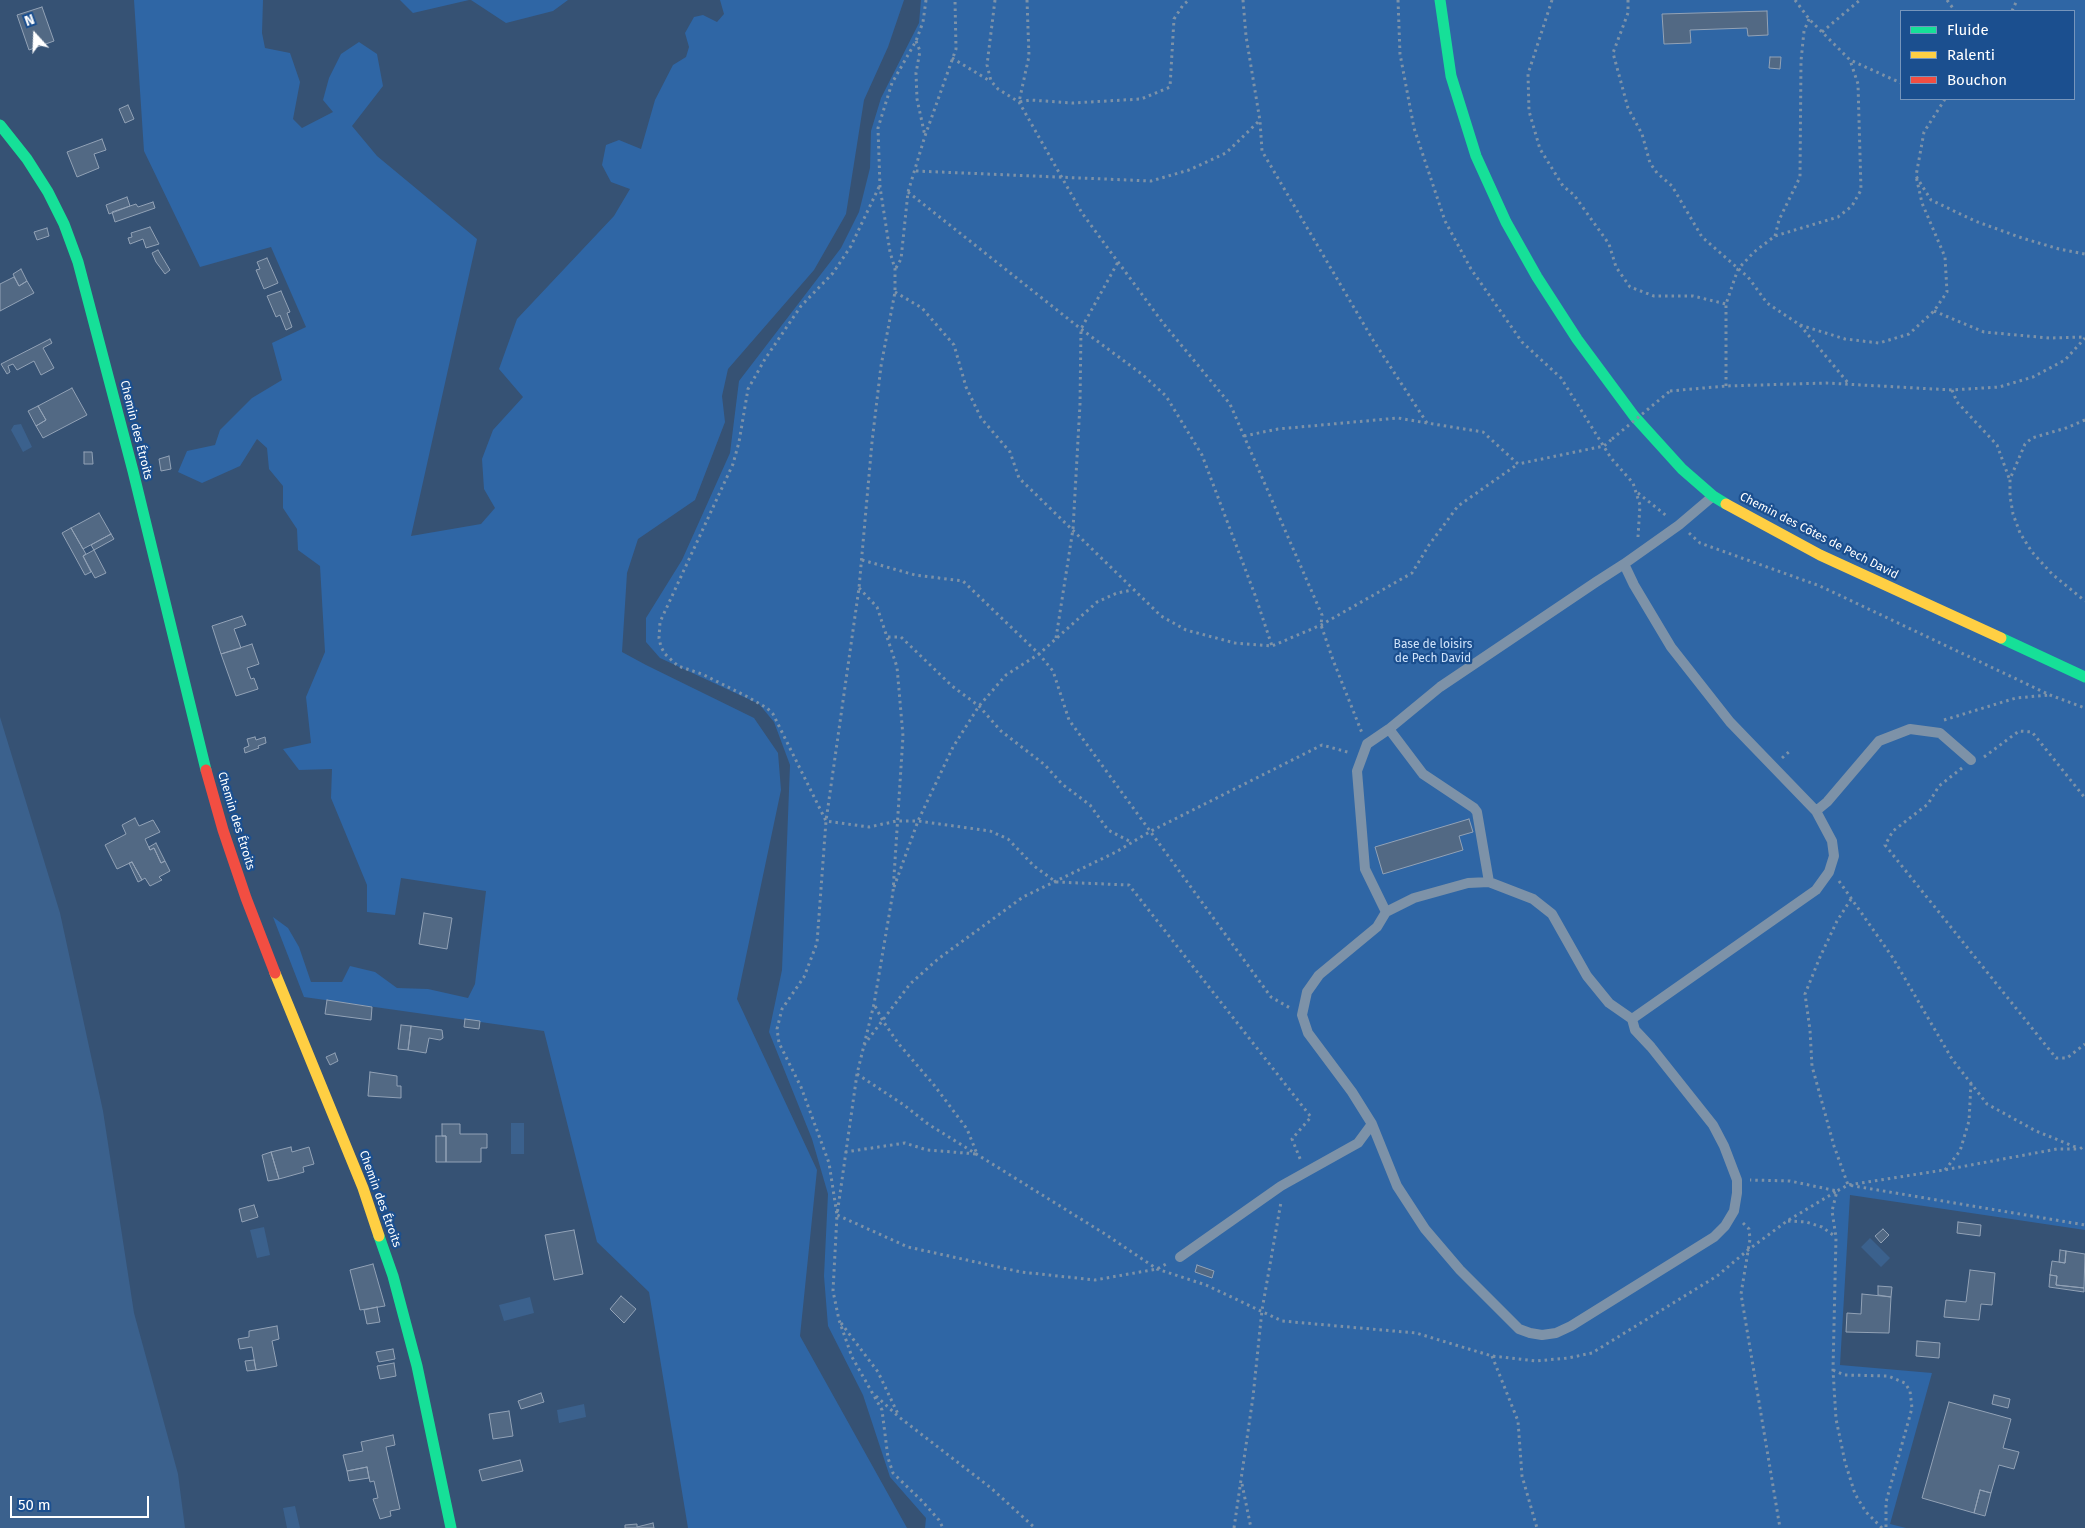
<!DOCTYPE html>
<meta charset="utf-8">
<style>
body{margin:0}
#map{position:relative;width:2085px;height:1528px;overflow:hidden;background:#365274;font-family:"Fira Sans",sans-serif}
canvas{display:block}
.legend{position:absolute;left:1900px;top:10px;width:175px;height:90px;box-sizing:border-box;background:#1b4f8f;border:1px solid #7695bc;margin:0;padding:6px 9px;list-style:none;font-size:15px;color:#fff}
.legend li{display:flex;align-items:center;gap:10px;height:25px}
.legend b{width:25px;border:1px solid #7695bc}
.north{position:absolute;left:10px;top:10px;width:50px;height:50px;-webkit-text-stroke:4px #1b4f8f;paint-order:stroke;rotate:340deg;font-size:14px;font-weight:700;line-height:20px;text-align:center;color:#fff}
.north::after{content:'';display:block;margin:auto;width:18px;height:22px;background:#fff;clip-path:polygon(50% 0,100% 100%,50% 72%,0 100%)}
.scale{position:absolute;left:10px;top:1496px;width:139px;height:22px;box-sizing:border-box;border:2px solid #fff;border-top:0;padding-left:6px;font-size:15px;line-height:18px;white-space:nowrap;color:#fff;-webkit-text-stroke:4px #1b4f8f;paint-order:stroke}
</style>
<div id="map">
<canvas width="2085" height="1528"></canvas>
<ul class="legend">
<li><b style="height:6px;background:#16e098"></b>Fluide</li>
<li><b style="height:6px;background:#ffcf43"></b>Ralenti</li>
<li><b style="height:6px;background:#f24e42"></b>Bouchon</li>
</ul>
<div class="north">N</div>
<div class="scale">50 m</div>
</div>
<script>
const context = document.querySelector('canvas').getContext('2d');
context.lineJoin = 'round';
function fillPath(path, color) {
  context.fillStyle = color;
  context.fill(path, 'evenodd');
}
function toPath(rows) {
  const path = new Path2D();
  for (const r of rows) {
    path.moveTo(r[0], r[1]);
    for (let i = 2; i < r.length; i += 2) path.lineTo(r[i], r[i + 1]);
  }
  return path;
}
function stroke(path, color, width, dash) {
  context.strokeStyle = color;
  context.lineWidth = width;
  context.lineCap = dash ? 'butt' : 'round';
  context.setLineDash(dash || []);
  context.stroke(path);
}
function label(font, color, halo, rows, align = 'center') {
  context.font = font + ' "Fira Sans",sans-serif';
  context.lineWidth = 4.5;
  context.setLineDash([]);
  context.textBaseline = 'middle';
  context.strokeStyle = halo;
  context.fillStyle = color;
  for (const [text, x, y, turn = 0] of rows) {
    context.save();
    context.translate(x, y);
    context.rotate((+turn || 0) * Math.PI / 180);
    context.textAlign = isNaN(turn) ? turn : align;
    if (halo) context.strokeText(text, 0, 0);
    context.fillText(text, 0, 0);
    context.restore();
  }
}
const green = toPath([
 [134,0,263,0,262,33,265,48,290,53,300,82,293,119,302,128,333,112,323,100,329,78,341,54,359,42,377,54,383,86,352,126,377,156,477,239,411,536,481,524,495,508,484,489,482,459,493,430,523,397,499,369,517,319,614,216,630,189,611,182,602,165,606,145,619,140,641,149,655,100,673,65,686,57,689,47,685,33,694,17,703,15,717,22,724,14,720,0,904,0,888,47,864,100,846,214,814,270,728,369,722,396,725,422,695,500,638,539,627,573,622,652,646,665,754,718,778,753,781,790,737,999,817,1170,800,1336,907,1528,688,1528,649,1292,597,1242,544,1031,304,997,273,917,288,928,299,947,311,982,342,982,350,966,375,972,397,988,428,989,468,998,475,984,486,891,401,878,395,915,367,912,367,885,331,798,332,769,299,770,283,749,311,743,306,697,325,652,320,566,298,550,297,529,283,508,283,486,269,469,267,448,257,439,240,466,202,483,178,472,187,451,215,445,220,430,252,398,282,380,272,343,306,327,271,247,200,267,144,151],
 [400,0,469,0,413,13],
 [471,0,568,0,553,11,506,23],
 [921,0,2085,0,2085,1230,1850,1195,1840,1365,1932,1373,1890,1524,1906,1528,925,1528,926,1518,890,1477,863,1395,828,1326,824,1276,828,1194,812,1139,769,1032,782,970,790,765,774,722,759,704,660,658,646,642,646,618,682,560,730,453,739,381,841,248,859,212,870,168,871,131,881,98,919,23],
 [1901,11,2074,11,2074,99,1901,99]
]);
const water = toPath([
 [21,424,32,447,23,452,11,430,14,425],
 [0,717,60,913,103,1111,134,1313,178,1474,185,1528,0,1528],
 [511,1123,524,1123,524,1154,511,1154],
 [264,1227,270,1255,257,1258,250,1230],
 [1870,1238,1890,1258,1881,1267,1861,1247],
 [530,1297,534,1313,504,1321,499,1305],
 [584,1404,586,1417,559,1423,557,1410],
 [295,1506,300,1528,287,1528,283,1508]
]);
const building = toPath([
 [42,7,54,41,29,50,17,15,42,7],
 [1767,11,1768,35,1748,36,1747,28,1690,30,1691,43,1664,44,1662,14,1767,11],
 [1770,57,1781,57,1780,69,1769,68,1770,57],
 [128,105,134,119,125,123,119,109,128,105],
 [102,139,106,150,94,154,99,168,77,177,67,152,102,139],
 [127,197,130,206,109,214,106,205,127,197],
 [153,202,155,208,115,222,112,212,136,204,138,207,153,202],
 [150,227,159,244,146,248,143,239,130,244,128,238,132,237,131,233,150,227],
 [47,228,49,236,37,240,34,232,47,228],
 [158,250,170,270,165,274,156,262,152,253,158,250],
 [267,258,278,283,264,289,256,270,260,269,257,262,267,258],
 [21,269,27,281,19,286,13,274,21,269],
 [14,277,19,286,27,281,34,293,0,311,0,284,14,277],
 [281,291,290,312,287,313,292,327,286,330,280,315,276,317,267,296,281,291],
 [50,339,52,343,43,348,54,368,41,375,34,361,17,370,13,364,8,366,10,372,7,374,1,364,50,339],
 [72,388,87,415,43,438,36,426,46,420,38,406,72,388],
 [38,406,46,420,36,426,28,411,38,406],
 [84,452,92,452,93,464,84,464,84,452],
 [169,456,171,469,161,471,159,459,169,456],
 [99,513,111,534,83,549,71,528,99,513],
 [71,528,86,554,83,556,91,572,85,575,62,533,71,528],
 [111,534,114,539,94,550,91,545,111,534],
 [94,550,106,573,95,578,83,556,94,550],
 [242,616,246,625,234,629,241,648,221,654,212,626,242,616],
 [252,644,259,664,247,668,251,679,254,678,258,689,236,696,221,654,252,644],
 [255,737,256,740,265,737,266,743,258,746,259,748,245,753,244,748,249,746,247,739,255,737],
 [135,818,139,826,153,820,160,832,145,839,150,850,154,848,161,863,165,861,170,871,159,877,162,880,150,886,145,878,142,880,132,862,117,869,105,845,126,834,122,825,135,818],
 [1469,819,1473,832,1459,836,1463,850,1383,874,1375,847,1469,819],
 [156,843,165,861,161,863,154,848,150,850,149,847,156,843],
 [132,862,142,880,138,882,129,863,132,862],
 [424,913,452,918,447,949,419,944,424,913],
 [327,1000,372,1007,371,1020,325,1014,327,1000],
 [465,1019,480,1021,479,1029,464,1027,465,1019],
 [401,1025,411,1026,408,1050,398,1049,401,1025],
 [411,1026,442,1030,443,1038,440,1040,429,1038,426,1053,408,1050,411,1026],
 [335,1053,338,1061,330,1065,326,1057,335,1053],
 [370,1072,397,1076,397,1086,401,1086,401,1098,368,1096,370,1072],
 [442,1124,460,1124,460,1134,487,1134,487,1148,481,1148,481,1162,446,1162,446,1136,442,1136,442,1124],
 [436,1136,446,1136,446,1162,436,1162,436,1136],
 [291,1147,292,1152,309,1147,314,1164,303,1167,304,1172,279,1179,271,1152,291,1147],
 [271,1152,279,1179,268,1181,262,1155,271,1152],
 [254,1205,258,1217,242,1222,239,1209,254,1205],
 [1958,1222,1981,1225,1980,1236,1957,1233,1958,1222],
 [1883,1229,1889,1235,1881,1243,1875,1236,1883,1229],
 [574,1230,583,1274,554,1280,545,1235,574,1230],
 [2060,1250,2066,1251,2065,1263,2059,1262,2060,1250],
 [2066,1251,2085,1254,2084,1288,2056,1285,2057,1276,2050,1275,2052,1261,2065,1263,2066,1251],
 [373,1264,385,1306,360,1310,350,1270,373,1264],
 [1197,1265,1214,1271,1212,1278,1195,1272,1197,1265],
 [1970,1270,1995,1273,1992,1305,1981,1304,1979,1320,1944,1317,1946,1300,1966,1302,1970,1270],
 [2050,1275,2057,1276,2056,1285,2084,1288,2084,1292,2049,1287,2050,1275],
 [1878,1286,1892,1287,1891,1297,1878,1295,1878,1286],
 [1862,1294,1891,1297,1889,1333,1846,1332,1847,1313,1861,1314,1862,1294],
 [621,1296,636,1309,624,1323,610,1309,621,1296],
 [377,1307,380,1322,367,1324,364,1310,377,1307],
 [277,1326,279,1339,272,1341,277,1366,256,1370,252,1347,240,1349,238,1339,249,1337,249,1331,277,1326],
 [1917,1341,1940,1343,1939,1358,1916,1356,1917,1341],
 [393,1349,395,1359,379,1362,376,1352,393,1349],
 [254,1360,256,1370,247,1371,245,1361,254,1360],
 [394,1363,396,1376,380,1379,377,1366,394,1363],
 [541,1393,544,1402,521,1409,518,1401,541,1393],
 [1994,1395,2010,1399,2008,1408,1992,1404,1994,1395],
 [1949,1402,2011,1419,2003,1448,2019,1452,2014,1469,1999,1465,1991,1493,1980,1490,1974,1513,1922,1498,1949,1402],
 [509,1411,513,1436,493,1439,489,1414,509,1411],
 [393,1435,395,1445,386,1447,400,1509,390,1511,391,1516,380,1519,373,1499,378,1498,374,1481,370,1482,367,1467,347,1471,343,1455,363,1451,361,1442,393,1435],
 [520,1460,523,1471,482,1481,479,1470,520,1460],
 [367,1467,369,1478,349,1481,347,1471,367,1467],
 [1980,1490,1991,1493,1985,1516,1974,1513,1980,1490],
 [653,1523,654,1528,625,1528,625,1525,637,1524,637,1527,653,1523]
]);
const path = toPath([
 [926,0,923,22,916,41,892,83,878,128,880,187,890,252,895,269,895,292,881,366,872,442,859,588,826,821,817,943,804,977,782,1009,777,1029,779,1043,801,1087,829,1163,837,1215,833,1291,839,1320,852,1357,882,1410,888,1458,893,1473,922,1501,939,1520,943,1528],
 [995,0,987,65,991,81,998,89,1019,102,1082,213,1163,323,1230,404,1322,615,1321,625,1333,660,1362,733],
 [1027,0,1029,56,1019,102,1030,100,1072,103,1141,99,1170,87,1174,19,1183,5,1189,0],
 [1243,0,1246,36,1260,121,1262,151,1373,340,1427,423,1483,432,1518,464,1604,446,1612,439],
 [1398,0,1400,54,1414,128,1445,221,1471,269,1522,342,1561,378,1611,458,1633,483,1640,505,1638,537],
 [1552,0,1528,74,1529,111,1540,149,1563,186,1574,195,1609,244,1616,267,1630,287,1654,296,1693,296,1726,304],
 [1628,0,1628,13,1613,53,1628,108,1642,134,1650,163,1657,173,1672,186,1702,237,1748,277,1767,303,1800,325,1845,339,1879,343,1909,334,1934,311,1947,292,1945,257,1922,203,1916,176],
 [1795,0,1809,19,1850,60,1901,83],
 [1947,0,1955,11],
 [2012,11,2017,0],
 [1822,32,1860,0],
 [916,41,920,51,916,73,917,99,925,136],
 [952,58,990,81],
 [1945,99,1924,132,1916,176,1931,200,1975,221,2022,238,2059,249,2085,254],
 [916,171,1151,181,1189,170,1226,153,1259,121],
 [879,187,851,246,833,273,801,306,765,359,748,389,739,442,733,464,660,622,659,638,661,647,665,654,678,666,702,674,746,696,767,708,773,714,826,821,869,827,897,821,918,821,990,831,1008,839,1034,866,1056,882,1129,885,1311,1117,1292,1139,1301,1161],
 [908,192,1081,329,1143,375,1166,396,1202,455,1255,595,1272,646],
 [1775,236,1779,220,1800,177,1801,61,1804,31,1809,19],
 [896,268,901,259,908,192,925,136,956,49,955,0],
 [895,292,922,308,954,345,966,387,981,418,1010,452,1019,478,1161,616,1186,630,1235,643,1272,646,1321,625,1412,573,1429,545,1458,506,1518,464],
 [1934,311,1984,332,2049,338,2085,337],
 [1800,325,1849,384],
 [1726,386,1726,304,1738,269,1754,252,1775,236,1838,217,1852,206,1861,190,1858,84,1850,60],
 [1952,390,1957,402,1997,445,2009,478],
 [1670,391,1726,386,1826,383,1952,390,1999,387,2033,377,2065,360,2085,338],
 [2085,420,2066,428,2032,438,2025,444,2010,479,2010,496,2013,514,2020,533,2032,552,2052,574,2085,601],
 [1244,436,1278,429,1398,418,1427,423],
 [1638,493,1668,517],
 [1689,533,1700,543,1820,586,2050,695,2085,708],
 [862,560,915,575,963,581,1039,654,1053,671,1069,720,1271,997,1290,1008],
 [859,588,877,607,897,667,903,736,893,892,874,1004,857,1074,837,1215,908,1247,1021,1272,1095,1280,1157,1269,1168,1263],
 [888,637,901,637,952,686,979,706,1001,731,1045,765,1062,784,1090,805,1108,830,1131,842],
 [1056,638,1073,529,1080,404,1081,329,1118,262],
 [1944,720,2016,698,2049,695],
 [1984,757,2019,731,2032,732,2085,798],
 [1782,758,1791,750],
 [1962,768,1939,786,1928,804,1893,831,1885,845,2056,1058,2067,1058,2085,1044],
 [1839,881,1893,958,1952,1059,1987,1104,2036,1131,2078,1148],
 [894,887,918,821,953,747,979,706,1006,675,1039,654,1097,602,1117,593,1132,590],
 [1851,899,1837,921,1820,957,1805,994,1810,1030,1812,1066,1834,1146,1848,1185,2085,1225],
 [864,1045,910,984,938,959,1023,897,1116,852,1151,831,1322,745,1351,753],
 [857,1074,904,1105,928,1124,1105,1234,1157,1269,1206,1285,1282,1321,1416,1333,1492,1356,1536,1361,1568,1358,1592,1353,1717,1276,1748,1250,1787,1221,1837,1191,1790,1181,1750,1180],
 [845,1152,905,1143,927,1150,977,1154,967,1129,934,1085,898,1043,883,1021,874,1004],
 [1945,1170,1960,1151,1969,1121,1971,1083],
 [1788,1221,1806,1222,1822,1227,1836,1237],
 [1743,1223,1749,1229,1750,1239,1741,1294,1780,1528],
 [841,1323,878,1372,898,1414],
 [1492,1356,1518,1421,1522,1476,1537,1528],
 [1833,1370,1844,1375,1888,1376,1905,1383,1910,1391,1912,1408,1886,1502,1886,1528],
 [876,1396,899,1417,991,1488,1035,1528],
 [1242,1484,1251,1528],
 [1234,1528,1253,1397,1262,1310,1281,1202],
 [1882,1528,1866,1512,1855,1494,1845,1462,1836,1419,1833,1370,1836,1237,1832,1211,1837,1191,1848,1185,1944,1170,2057,1149,2080,1149,2085,1145]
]);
const lane = toPath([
 [1389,729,1367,744,1357,771,1365,869,1386,912,1414,898,1468,883,1489,882,1533,899,1552,914,1587,976,1609,1003,1632,1019,1652,1005,1816,890,1829,872,1834,856,1832,841,1816,811,1730,722,1671,647,1634,585,1624,564],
 [1816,811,1827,802,1879,741,1910,729,1940,733,1971,760],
 [1489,882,1477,812,1474,808,1423,774,1389,729,1440,687,1596,582,1624,564,1679,525,1712,497],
 [1386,912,1377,927,1319,975,1307,992,1302,1015,1308,1033,1352,1092,1372,1124,1397,1186,1425,1229,1460,1270,1519,1329,1530,1333,1542,1335,1556,1333,1571,1326,1714,1237,1725,1226,1734,1211,1737,1193,1737,1180,1724,1146,1713,1125,1651,1047,1635,1030,1632,1019],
 [1180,1257,1281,1186,1358,1143,1372,1124]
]);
const fast = toPath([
 [1440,0,1451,76,1476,156,1506,222,1537,277,1577,339,1634,416,1682,469,1713,496,1726,504],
 [0,125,27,159,48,192,64,224,78,262,133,471,206,770],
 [2001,638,2085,677],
 [379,1236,393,1276,417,1366,451,1528]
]);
const slow = toPath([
 [1726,504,1820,555,2001,638],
 [275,973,363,1188,379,1236]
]);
const jam = toPath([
 [206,770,223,830,246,898,275,973]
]);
const pathBridge = toPath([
 [1612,439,1670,391]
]);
const streetNames = [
 ["Chemin des Étroits",136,430,76],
 ["Chemin des Côtes de Pech David",1819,536,27],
 ["Chemin des Étroits",236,821,73],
 ["Chemin des Étroits",380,1199,70]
];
const parkNames = [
 ["Base de loisirs",1433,645],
 ["de Pech David",1433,659]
];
fillPath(green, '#2f66a5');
fillPath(water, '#3b618d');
fillPath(building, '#526984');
stroke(building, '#92a2b6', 1);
stroke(path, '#7d92a8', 3, [2.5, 4]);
stroke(lane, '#7d92a8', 10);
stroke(fast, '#16e098', 11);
stroke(slow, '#ffcf43', 11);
stroke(jam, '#f24e42', 11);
stroke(pathBridge, '#7d92a8', 3, [2.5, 4]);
label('12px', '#fff', '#1b4f8f', streetNames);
label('12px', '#cfe3fa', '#1b4f8f', parkNames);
</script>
